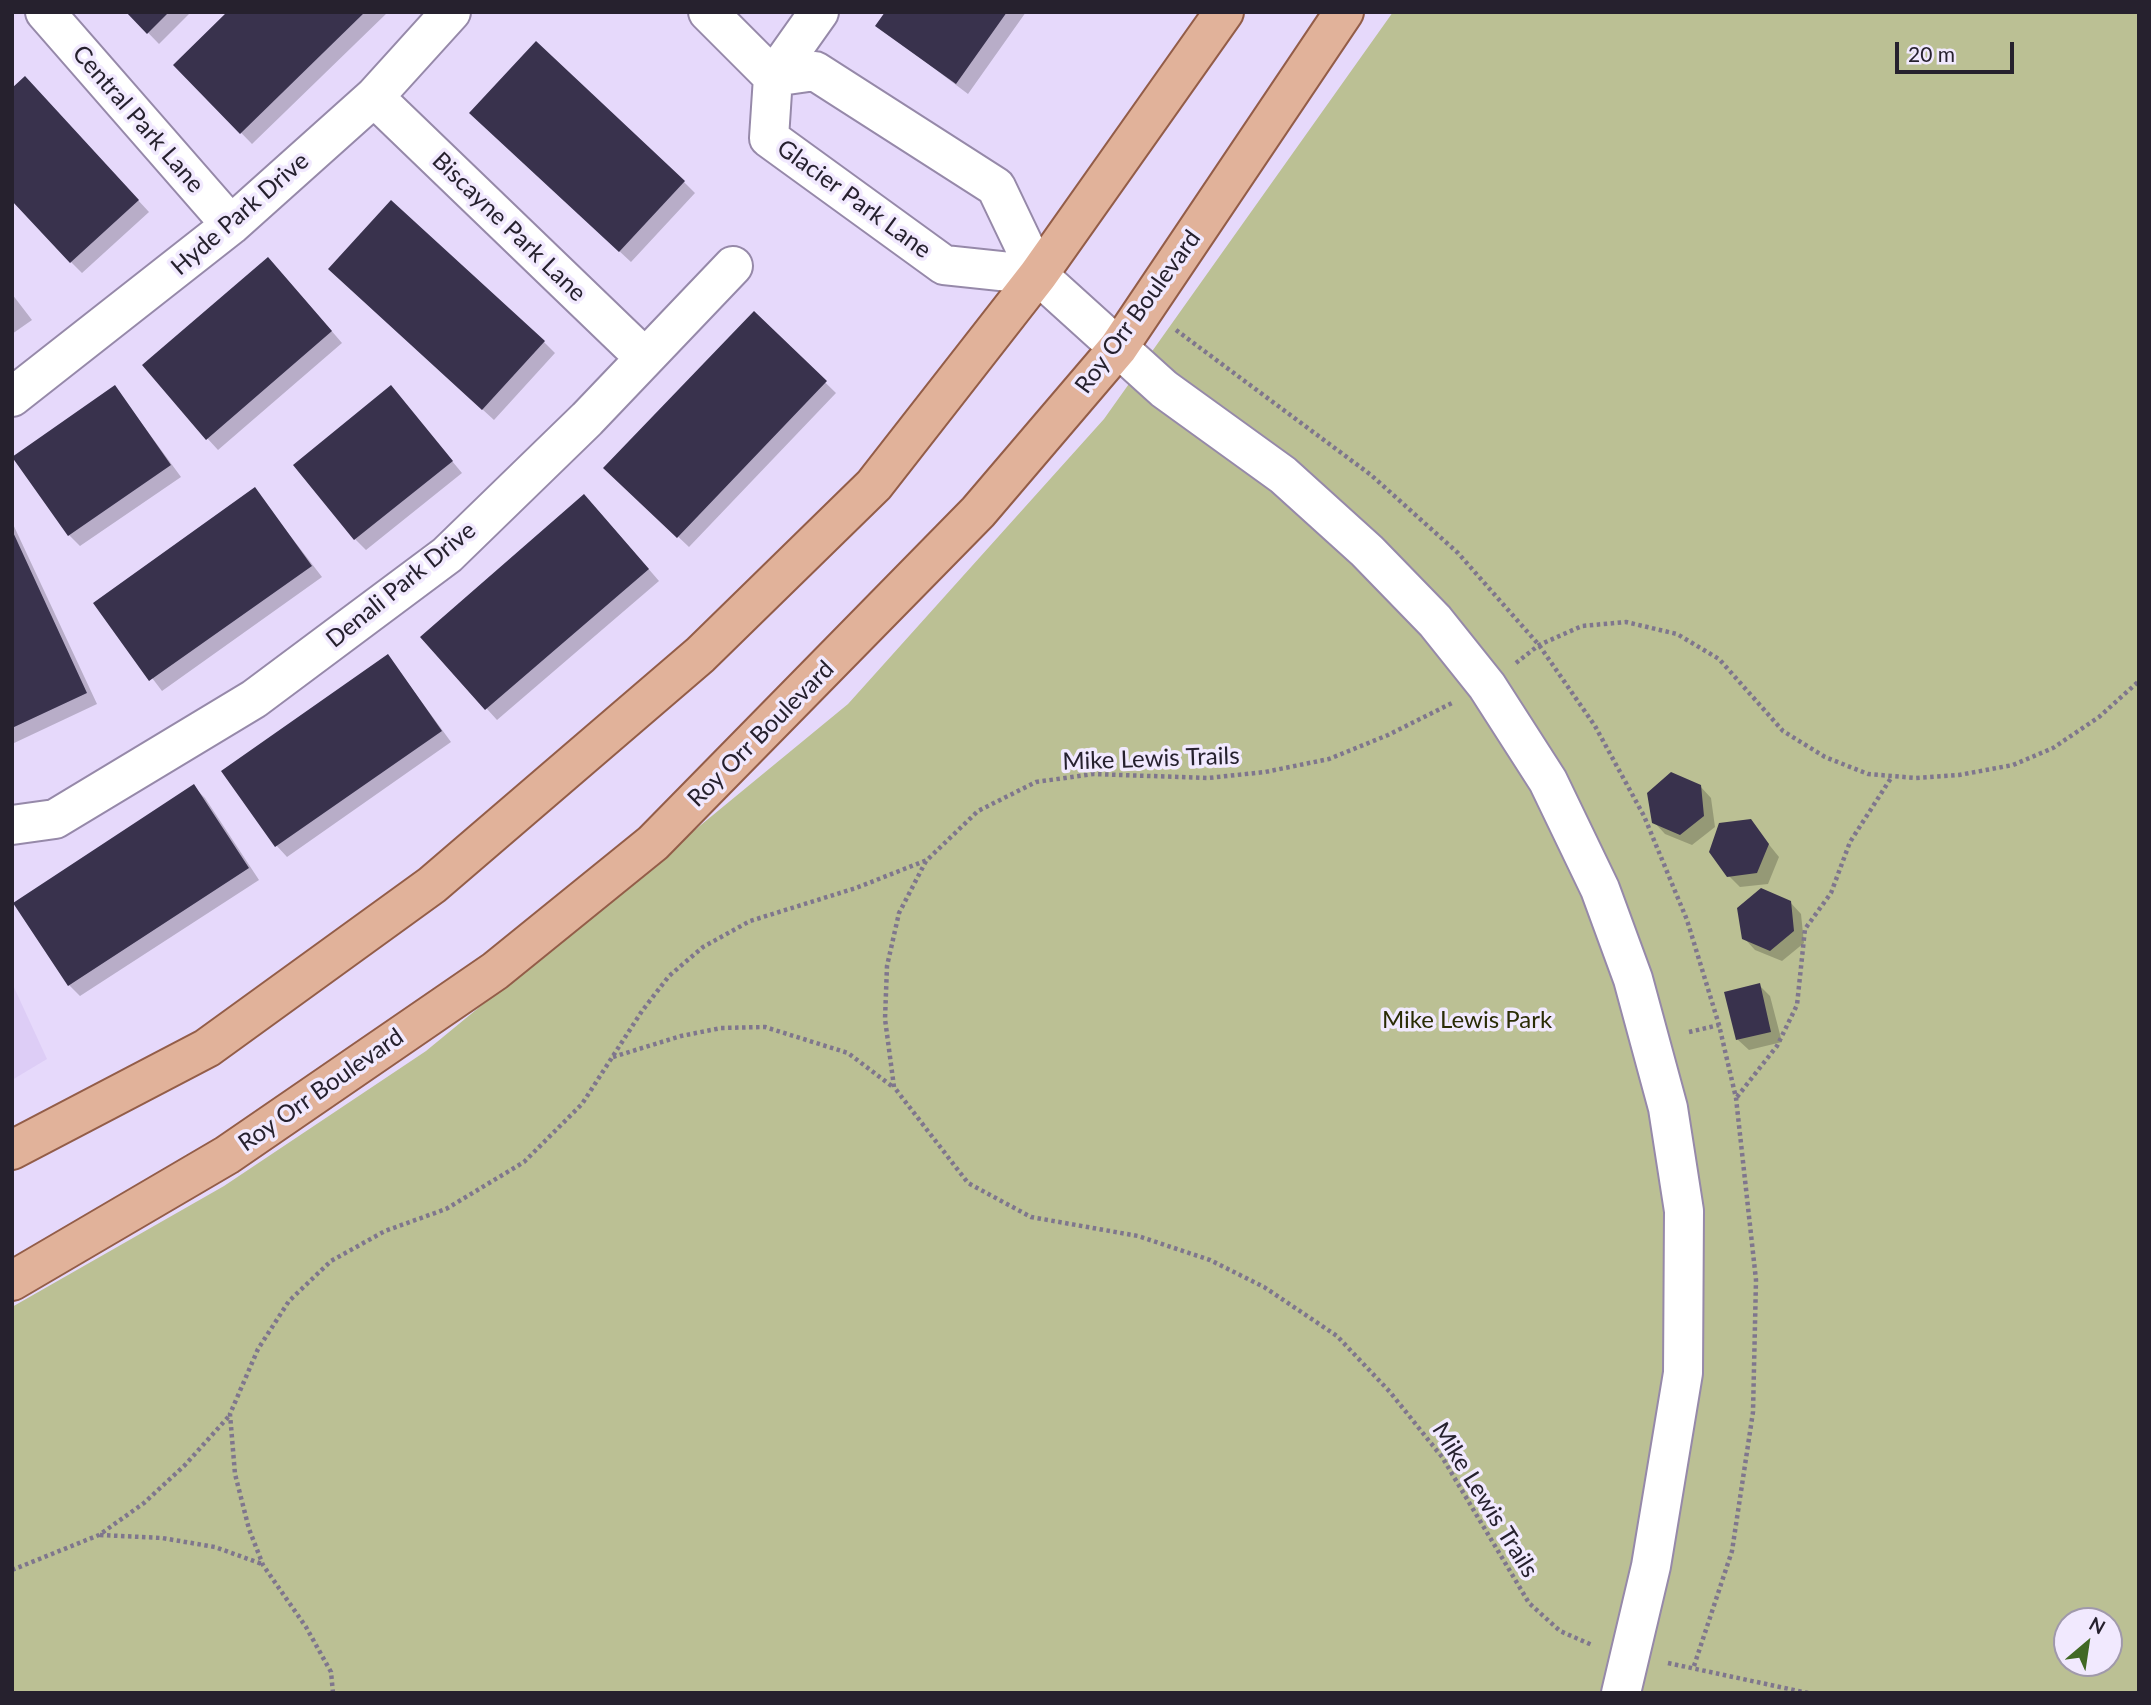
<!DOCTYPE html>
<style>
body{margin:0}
#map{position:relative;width:2151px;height:1705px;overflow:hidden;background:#e6d9fb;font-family:Lato,sans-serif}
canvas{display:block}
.frame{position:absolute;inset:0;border:14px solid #26212e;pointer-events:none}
.north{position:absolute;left:2053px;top:1607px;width:70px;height:70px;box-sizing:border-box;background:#f1e9fe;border:2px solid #a099ab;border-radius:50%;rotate:29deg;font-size:19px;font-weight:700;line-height:28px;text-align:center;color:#26212e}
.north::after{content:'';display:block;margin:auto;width:24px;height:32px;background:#416925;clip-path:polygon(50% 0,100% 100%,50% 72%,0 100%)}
.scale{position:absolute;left:1895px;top:42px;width:119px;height:32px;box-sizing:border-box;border:4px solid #26212e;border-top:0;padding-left:9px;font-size:21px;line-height:24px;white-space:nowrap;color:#26212e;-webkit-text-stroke:5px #f1e9fe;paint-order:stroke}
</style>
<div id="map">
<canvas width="2151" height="1705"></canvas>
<div class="frame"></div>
<div class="north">N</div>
<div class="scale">20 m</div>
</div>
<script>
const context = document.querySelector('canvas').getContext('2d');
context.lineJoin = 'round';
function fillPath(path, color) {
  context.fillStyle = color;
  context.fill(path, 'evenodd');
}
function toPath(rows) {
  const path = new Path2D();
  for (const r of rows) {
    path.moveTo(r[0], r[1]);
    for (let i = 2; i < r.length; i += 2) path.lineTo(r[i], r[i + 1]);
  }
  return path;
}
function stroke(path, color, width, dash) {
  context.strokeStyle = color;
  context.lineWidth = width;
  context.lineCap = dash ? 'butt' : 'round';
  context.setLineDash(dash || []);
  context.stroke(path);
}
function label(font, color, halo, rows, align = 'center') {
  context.font = font + ' Lato,sans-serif';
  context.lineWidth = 7;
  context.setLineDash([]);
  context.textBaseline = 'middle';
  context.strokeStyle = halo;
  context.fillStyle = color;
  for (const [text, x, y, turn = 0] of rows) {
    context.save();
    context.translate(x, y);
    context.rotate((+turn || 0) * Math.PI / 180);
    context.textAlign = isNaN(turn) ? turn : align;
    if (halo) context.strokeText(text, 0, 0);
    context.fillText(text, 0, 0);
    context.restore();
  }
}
const built = toPath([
 [12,983,47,1059,12,1080]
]);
const green = toPath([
 [1393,12,2139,12,2139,1693,12,1693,12,1307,224,1186,426,1051,848,704,1104,419],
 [2067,1621,2109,1621,2109,1663,2067,1663]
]);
const shadow = toPath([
 [128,12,191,12,159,44],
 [230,12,388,12,252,144,175,65],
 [887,12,1026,12,968,94,878,26],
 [36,90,149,212,82,273,71,262],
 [482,124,684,182,695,193,631,262],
 [279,270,342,343,218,450,207,438],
 [341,280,544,342,555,353,494,420],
 [12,294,32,320,12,334],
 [754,313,836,393,689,547,617,479],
 [115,387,181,477,80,546,69,535],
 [391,388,462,473,366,550,355,539],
 [255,490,322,577,162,691,95,603],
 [595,507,659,581,497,720,422,637],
 [12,522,97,704,12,744],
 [388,656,451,742,287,857,276,845],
 [1700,786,1711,798,1715,827,1692,845,1665,834,1654,822],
 [194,787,205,798,259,880,80,996,69,985],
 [1750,821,1779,857,1768,884,1740,887,1729,876],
 [1790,902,1801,914,1804,943,1782,961,1755,950,1744,938],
 [1759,985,1770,996,1782,1042,1749,1050,1737,1039]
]);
const building = toPath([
 [126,12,169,12,147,34],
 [227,12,365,12,240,134,173,65],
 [885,12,1007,12,956,84,875,26],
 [536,41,685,181,619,252,469,113],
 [25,76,139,200,70,263,12,201,12,88],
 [391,200,545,341,482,410,328,269],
 [268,257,332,331,206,440,142,365],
 [754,311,827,381,677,538,603,468],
 [115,385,171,465,68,536,12,457],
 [391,385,453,461,354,540,293,465],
 [255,487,312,566,149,681,93,603],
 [584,494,649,569,485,710,420,637],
 [12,530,87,693,12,728],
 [388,654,442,731,275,847,221,771],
 [1671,772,1701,785,1704,816,1680,835,1652,823,1647,793],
 [194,784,249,868,68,986,13,903],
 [1751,819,1769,844,1757,873,1727,877,1709,852,1719,823],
 [1761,888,1791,901,1794,931,1770,951,1742,939,1737,908],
 [1760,983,1771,1032,1736,1040,1724,992]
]);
const path = toPath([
 [1176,330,1371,475,1458,553,1539,645,1595,726,1644,816,1687,920,1719,1025,1736,1098,1756,1280,1753,1412,1732,1551,1693,1669],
 [1516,663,1539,645,1582,626,1626,622,1677,634,1719,659,1783,731,1825,757,1868,774,1916,778,1959,775,2013,765,2053,748,2099,717,2139,681],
 [926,861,899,913,887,966,885,1019,894,1087,968,1183,1031,1217,1138,1236,1210,1260,1264,1287,1337,1336,1390,1392,1442,1457,1529,1603,1560,1631,1592,1645],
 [1689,1032,1719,1025],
 [613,1057,681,1036,721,1028,765,1027,848,1053,893,1087],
 [1737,1097,1777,1046,1797,1005,1805,929,1831,893,1850,842,1891,778],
 [100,1535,162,1538,215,1547,262,1564],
 [12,1570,99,1535,144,1503,185,1465,230,1415],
 [1668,1663,1808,1693],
 [333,1693,331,1672,306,1627,263,1565,249,1529,235,1474,230,1414,258,1349,289,1301,331,1261,385,1231,446,1209,524,1162,582,1104,642,1011,669,976,703,947,750,921,856,888,927,860,978,811,1036,782,1093,774,1208,778,1265,772,1329,759,1388,735,1452,703]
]);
const minor = toPath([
 [45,12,231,225],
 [708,12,773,77,769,138,944,265,1038,275],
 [773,77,815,71,996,187,1038,275,1164,389,1283,475,1367,551,1435,621,1487,686,1548,781,1600,889,1633,979,1668,1108,1684,1211,1683,1373,1651,1566,1621,1693],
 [773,77,819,12],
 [374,97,645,358],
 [12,397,231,225,374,97,451,12],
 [12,825,55,819,254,699,447,555,587,419,733,266]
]);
const major = toPath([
 [12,1150,207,1048,432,885,700,655,874,485,1038,275,1224,12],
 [12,1281,227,1155,495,971,653,843,978,512,1118,348,1344,12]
]);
const streetNames = [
 ["Central Park Lane",138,119,49],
 ["Glacier Park Lane",854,199,36],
 ["Hyde Park Drive",240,214,-41],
 ["Biscayne Park Lane",509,227,44],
 ["Roy Orr Boulevard",1138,312,-54],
 ["Denali Park Drive",401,585,-39],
 ["Roy Orr Boulevard",761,734,-45],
 ["Mike Lewis Trails",1151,759,-2],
 ["Roy Orr Boulevard",321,1090,-35],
 ["Mike Lewis Trails",1485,1500,58]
];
const parkNames = [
 ["Mike Lewis Park",1467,1020]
];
fillPath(built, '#ddcdf6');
fillPath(green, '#bbc094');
fillPath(shadow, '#0003');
fillPath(building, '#39324d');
stroke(minor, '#9689a9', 42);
stroke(major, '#935d48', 42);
stroke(path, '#7f768d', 4.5, [3.5, 3.5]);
stroke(minor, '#fff', 38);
stroke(major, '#e1b29a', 38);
label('24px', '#26212e', '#f1e9fe', streetNames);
label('24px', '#2a2c05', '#f1e9fe', parkNames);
</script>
